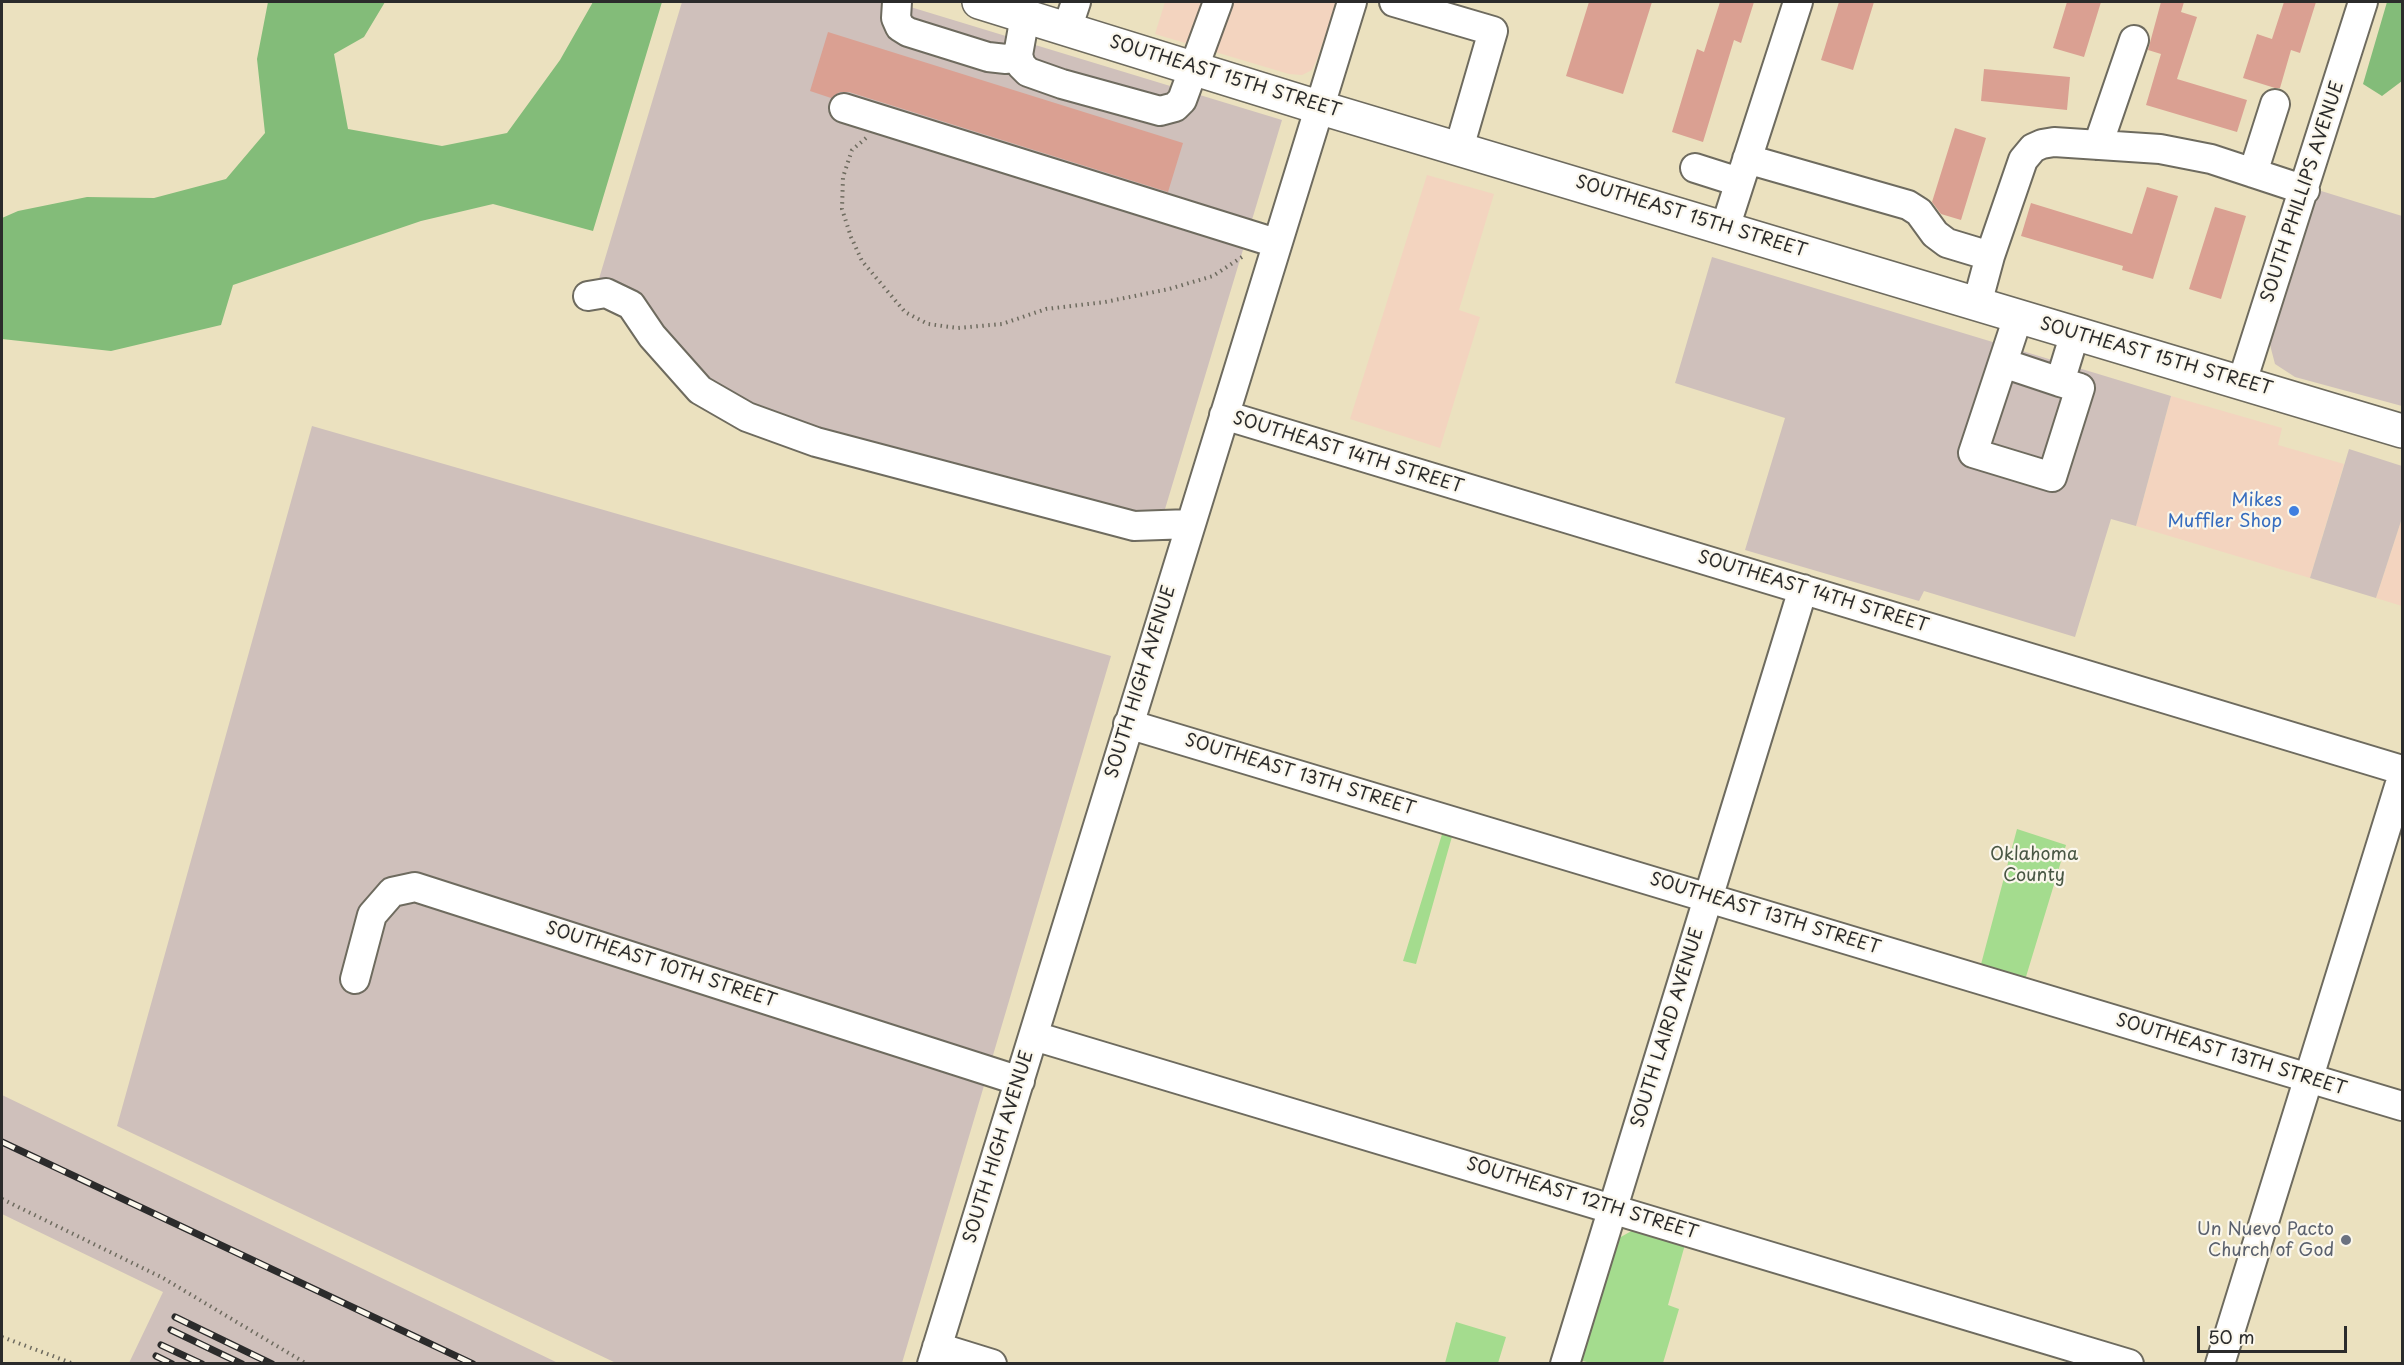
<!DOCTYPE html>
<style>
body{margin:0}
#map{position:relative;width:2404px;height:1365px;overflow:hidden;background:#ebe1bf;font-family:"Playpen Sans",sans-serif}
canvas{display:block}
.frame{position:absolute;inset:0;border:3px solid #2b2b2b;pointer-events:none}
.scale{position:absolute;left:2197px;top:1326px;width:150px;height:27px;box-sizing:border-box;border:3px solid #2b2b2b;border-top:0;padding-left:8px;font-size:18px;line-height:21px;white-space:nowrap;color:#2b2b2b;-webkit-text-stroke:4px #fbf7ec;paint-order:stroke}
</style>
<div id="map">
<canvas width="2404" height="1365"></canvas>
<div class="frame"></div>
<div class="scale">50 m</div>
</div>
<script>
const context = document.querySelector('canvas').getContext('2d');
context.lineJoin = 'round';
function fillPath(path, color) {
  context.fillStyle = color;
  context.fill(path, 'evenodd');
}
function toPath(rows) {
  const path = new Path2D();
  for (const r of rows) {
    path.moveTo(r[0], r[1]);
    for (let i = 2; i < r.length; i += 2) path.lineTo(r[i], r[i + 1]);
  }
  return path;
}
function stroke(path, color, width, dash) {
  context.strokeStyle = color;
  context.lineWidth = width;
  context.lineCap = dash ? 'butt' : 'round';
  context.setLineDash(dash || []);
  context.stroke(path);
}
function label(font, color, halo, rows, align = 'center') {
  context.font = font + ' "Playpen Sans",sans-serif';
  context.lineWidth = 4.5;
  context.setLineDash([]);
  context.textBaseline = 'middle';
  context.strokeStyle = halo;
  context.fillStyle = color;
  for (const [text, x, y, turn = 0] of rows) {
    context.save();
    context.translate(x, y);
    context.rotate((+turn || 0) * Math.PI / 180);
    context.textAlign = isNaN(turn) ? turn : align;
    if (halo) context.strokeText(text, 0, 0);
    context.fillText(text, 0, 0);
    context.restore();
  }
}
const built = toPath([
 [1165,2,1337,2,1317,59,1312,70,1302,75,1289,74,1155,34],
 [1427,175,1494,194,1459,310,1480,317,1440,448,1350,419],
 [2171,396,2282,428,2278,445,2344,464,2310,578,2136,526],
 [2402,518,2402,606,2376,598]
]);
const industrial = toPath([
 [682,2,894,2,1282,120,1159,529,717,406,598,282],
 [2318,190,2402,216,2402,406,2295,377,2275,364,2269,341],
 [1712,257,2171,396,2136,526,2111,519,2075,637,1924,591,1919,601,1745,550,1785,418,1675,383],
 [312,426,1111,656,902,1363,616,1363,117,1126],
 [2349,449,2402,466,2402,518,2376,598,2310,578],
 [2,1095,558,1363,129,1363,163,1292,2,1214]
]);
const green = toPath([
 [2017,829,2066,845,2025,980,1980,968],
 [1443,831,1453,833,1416,964,1403,961],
 [1635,1229,1686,1241,1668,1305,1679,1309,1663,1363,1591,1363,1575,1359,1619,1238],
 [1456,1322,1506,1337,1498,1363,1445,1363]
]);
const forest = toPath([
 [268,2,385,2,364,37,334,54,348,129,442,146,507,133,560,60,593,2,662,2,593,231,493,204,421,221,233,285,221,325,111,351,2,339,2,218,18,211,87,197,154,198,226,179,265,133,257,59],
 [2387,2,2402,2,2402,81,2382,96,2363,84]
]);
const building = toPath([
 [1589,2,1652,2,1623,94,1566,76],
 [1720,2,1754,2,1741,43,1734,40,1703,142,1672,132,1697,49,1704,52],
 [1839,2,1874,2,1853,70,1821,60],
 [2067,2,2101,2,2084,57,2053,48],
 [2161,2,2184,2,2181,12,2197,17,2177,79,2247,100,2237,132,2146,105,2161,54,2148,50],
 [2284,2,2316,2,2300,53,2291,50,2280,88,2275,88,2243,78,2257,34,2272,39],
 [828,32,1183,143,1168,192,849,92,840,92,831,98,810,91],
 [1984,69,2070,77,2067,110,1981,101],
 [1955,128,1986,138,1961,220,1941,214,1932,202],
 [2147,187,2178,196,2153,279,2122,270,2123,266,2021,236,2031,203,2132,234],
 [2215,207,2246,216,2221,299,2189,289]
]);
const path = toPath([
 [866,138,852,150,843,177,842,209,851,237,862,261,905,312,928,324,958,328,1002,324,1046,309,1105,302,1169,289,1213,276,1242,257],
 [2,1199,163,1278,307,1364],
 [2,1337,74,1364]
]);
const minor = toPath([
 [897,2,896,18,900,27,908,32,988,57,1006,59,1018,55],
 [1394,2,1493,31,1459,148],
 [1025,16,1018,55,1021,65,1028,72,1062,84,1160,111,1175,107,1182,100,1218,2],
 [1067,29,1076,2],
 [844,108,1276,243],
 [2098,145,2134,40],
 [1747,159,1908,205,1919,212,1935,234,1947,243,1990,256],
 [1695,168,1739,182],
 [2253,173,2275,104],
 [1725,228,1798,2],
 [588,296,606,293,631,305,652,336,700,390,747,417,816,442,1134,526,1190,524],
 [1977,304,1990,256,2023,160,2033,148,2042,144,2054,142,2160,149,2211,159,2305,190],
 [2018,317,1973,453,2052,477,2080,388,2060,382,2075,333],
 [2003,363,2060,382],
 [2242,382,2363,2],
 [1224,415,2402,770],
 [1128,724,2402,1106],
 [355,979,372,915,392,892,415,887,1020,1081],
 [1034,1036,2129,1364],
 [937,1347,992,1364],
 [932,1364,1352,2],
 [1565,1364,1803,589],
 [2220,1364,2402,777]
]);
const major = toPath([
 [979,2,1318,107,2402,431]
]);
const rail = toPath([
 [2,1142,473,1364],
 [175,1317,272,1364],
 [171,1330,242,1364],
 [161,1345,202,1364],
 [156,1356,172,1364]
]);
const markers = [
 [2294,511,6,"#3f7fe0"],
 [2346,1240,6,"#6b7280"]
];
const streetNames = [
 ["SOUTHEAST 15TH STREET",1225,77,17],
 ["SOUTH PHILLIPS AVENUE",2303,192,-72],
 ["SOUTHEAST 15TH STREET",1691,217,17],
 ["SOUTHEAST 15TH STREET",2156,357,16],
 ["SOUTHEAST 14TH STREET",1348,453,17],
 ["SOUTHEAST 14TH STREET",1813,592,17],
 ["SOUTH HIGH AVENUE",1141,682,-73],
 ["SOUTHEAST 13TH STREET",1300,775,17],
 ["SOUTHEAST 13TH STREET",1765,914,17],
 ["SOUTHEAST 10TH STREET",661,965,18],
 ["SOUTH LAIRD AVENUE",1668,1028,-73],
 ["SOUTHEAST 13TH STREET",2231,1055,17],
 ["SOUTH HIGH AVENUE",999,1147,-73],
 ["SOUTHEAST 12TH STREET",1582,1199,17]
];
const shopNames = [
 ["Mikes",2282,501],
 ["Muffler Shop",2282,522]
];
const parkNames = [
 ["Oklahoma",2034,855],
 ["County",2034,876]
];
const worshipNames = [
 ["Un Nuevo Pacto",2334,1230],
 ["Church of God",2334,1251]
];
fillPath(built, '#f3d4bf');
fillPath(industrial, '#cfc0bb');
fillPath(green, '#a4dc8e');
fillPath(forest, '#83bc79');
fillPath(building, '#daa092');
stroke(minor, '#6e6b5f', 32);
stroke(major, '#6e6b5f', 36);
stroke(path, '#6e6b5f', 4, [1.5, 4.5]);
stroke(minor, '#fff', 28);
stroke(major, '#fff', 33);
stroke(rail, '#2b2b2b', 7);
stroke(rail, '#fbf7ec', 4.5, [14]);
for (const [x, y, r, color] of markers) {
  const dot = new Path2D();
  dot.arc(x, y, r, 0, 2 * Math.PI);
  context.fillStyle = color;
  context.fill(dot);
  stroke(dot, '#fbf7ec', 2);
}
label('18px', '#2b2b2b', '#fbf7ec', streetNames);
label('18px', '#366cbe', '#fbf7ec', shopNames, 'right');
label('18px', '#495744', '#fbf7ec', parkNames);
label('18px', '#5b616d', '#fbf7ec', worshipNames, 'right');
</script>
